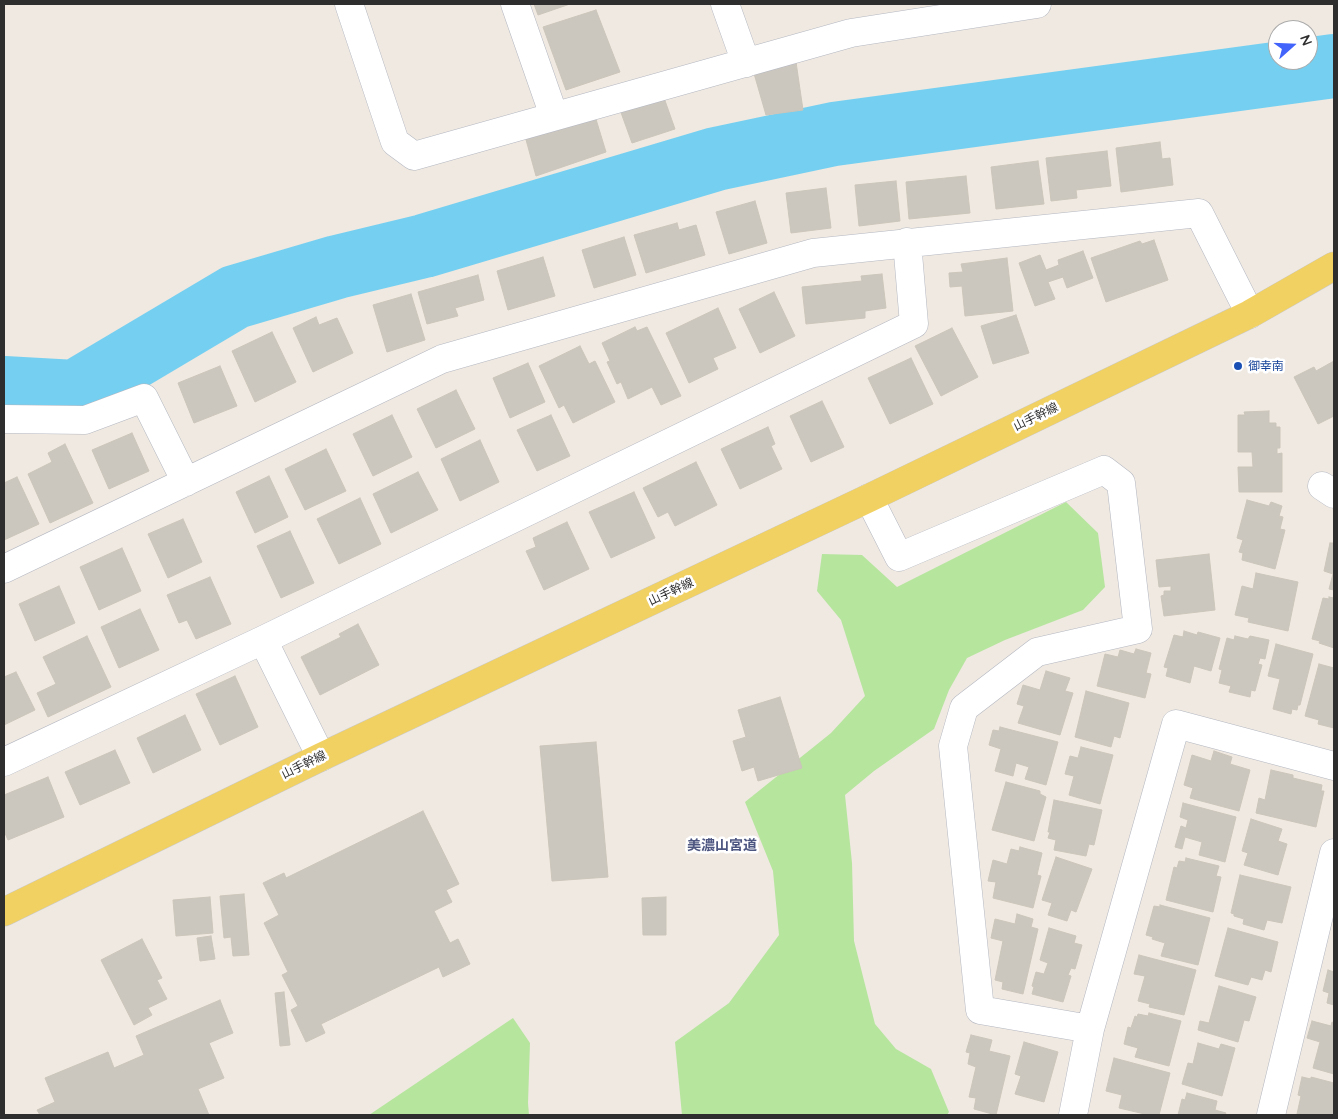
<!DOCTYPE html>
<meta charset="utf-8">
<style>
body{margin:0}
#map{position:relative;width:1338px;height:1119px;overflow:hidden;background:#efe9e1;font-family:Quicksand,sans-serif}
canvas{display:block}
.frame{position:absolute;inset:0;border:5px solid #2e2e2e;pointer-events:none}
.north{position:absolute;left:1268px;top:20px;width:50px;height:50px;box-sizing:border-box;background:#fff;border:1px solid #ababab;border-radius:50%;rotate:70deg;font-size:14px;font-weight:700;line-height:20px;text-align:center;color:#2e2e2e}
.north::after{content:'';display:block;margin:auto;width:18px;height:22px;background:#4264fb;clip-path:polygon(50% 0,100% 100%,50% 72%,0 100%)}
</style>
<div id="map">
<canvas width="1338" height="1119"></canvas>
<div class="frame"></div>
<div class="north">N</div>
</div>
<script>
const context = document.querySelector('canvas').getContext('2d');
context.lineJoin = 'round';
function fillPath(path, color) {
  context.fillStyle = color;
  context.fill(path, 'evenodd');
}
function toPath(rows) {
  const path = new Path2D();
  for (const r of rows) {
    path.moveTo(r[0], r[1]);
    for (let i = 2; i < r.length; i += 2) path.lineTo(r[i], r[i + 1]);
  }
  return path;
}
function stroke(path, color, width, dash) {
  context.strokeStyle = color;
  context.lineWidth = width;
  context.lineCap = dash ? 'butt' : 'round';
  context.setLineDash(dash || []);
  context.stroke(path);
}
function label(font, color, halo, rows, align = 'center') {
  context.font = font + ' Quicksand,"Noto Sans JP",sans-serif';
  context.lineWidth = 5;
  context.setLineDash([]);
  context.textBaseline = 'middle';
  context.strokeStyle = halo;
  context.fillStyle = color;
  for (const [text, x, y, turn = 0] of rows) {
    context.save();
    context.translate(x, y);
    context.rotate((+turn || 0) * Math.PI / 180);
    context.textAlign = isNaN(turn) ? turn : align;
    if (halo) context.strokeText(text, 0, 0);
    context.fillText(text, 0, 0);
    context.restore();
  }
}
const green = toPath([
 [1066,502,1098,533,1105,587,1083,610,1005,640,967,658,949,690,934,729,874,771,845,795,852,863,854,941,875,1024,896,1049,931,1069,949,1112,947,1115,682,1115,675,1042,729,1003,779,935,773,871,745,802,831,733,865,696,841,620,817,591,822,554,862,555,897,587],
 [513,1018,530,1043,528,1103,529,1115,369,1115]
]);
const river = toPath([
 [4,388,75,392,235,297,337,267,424,246,716,159,834,134,1334,66]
]);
const building = toPath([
 [534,4,570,4,538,15,534,4],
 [596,10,620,72,566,90,543,27,596,10],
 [796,62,803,110,766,115,753,70,796,62],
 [663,95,675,129,632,143,619,107,663,95],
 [595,116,606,152,536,176,525,136,595,116],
 [1160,142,1162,159,1170,158,1173,185,1121,192,1116,148,1160,142],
 [1107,151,1111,186,1076,190,1077,198,1051,201,1046,158,1107,151],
 [1038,161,1044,204,996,209,991,167,1038,161],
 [966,176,970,213,909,219,906,182,966,176],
 [896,181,900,221,859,226,855,185,896,181],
 [826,188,831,228,791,233,786,193,826,188],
 [755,201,767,243,729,254,716,212,755,201],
 [677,223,679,230,696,225,705,255,646,273,634,235,677,223],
 [624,237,636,275,594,288,582,250,624,237],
 [1154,240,1168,280,1106,302,1091,258,1140,241,1142,244,1154,240],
 [1083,251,1093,278,1067,288,1063,277,1048,282,1055,299,1035,306,1019,263,1040,255,1046,270,1059,265,1058,260,1083,251],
 [543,257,555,296,508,310,497,271,543,257],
 [1007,258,1013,311,965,316,962,286,950,287,949,273,963,272,961,264,1007,258],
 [882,274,886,308,865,311,865,318,806,324,802,287,862,281,861,276,882,274],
 [478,275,484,300,455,308,458,316,427,324,418,292,478,275],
 [774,292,795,336,760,353,739,309,774,292],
 [411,294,425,340,387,352,373,305,411,294],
 [718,308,736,348,713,358,718,369,689,383,666,333,718,308],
 [1016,315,1029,353,993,364,981,326,1016,315],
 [316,317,319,325,337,318,353,353,313,372,293,328,316,317],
 [635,327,637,331,647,327,681,396,661,405,652,387,628,399,621,382,617,384,607,362,610,361,602,343,635,327],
 [952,328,978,377,941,396,915,346,952,328],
 [272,332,296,382,255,402,232,351,272,332],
 [580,346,589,364,595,361,615,402,573,423,564,405,559,408,539,366,580,346],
 [911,358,933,404,890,424,868,378,911,358],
 [1334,361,1334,416,1318,424,1294,377,1314,367,1316,371,1334,361],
 [528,363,545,402,510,418,493,378,528,363],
 [220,366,237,406,194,423,178,383,220,366],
 [456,390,475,429,436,448,417,409,456,390],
 [822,401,844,447,811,462,790,416,822,401],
 [1269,411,1269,423,1276,423,1276,427,1280,427,1280,448,1277,448,1277,454,1282,453,1282,492,1239,492,1238,467,1253,467,1252,452,1238,452,1238,415,1245,415,1244,412,1269,411],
 [392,415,412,457,373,476,353,434,392,415],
 [551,415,570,456,537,471,517,430,551,415],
 [768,427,775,444,771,446,782,469,740,489,721,449,768,427],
 [132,433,149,471,109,489,92,450,132,433],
 [480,440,499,482,460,501,441,459,480,440],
 [65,444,93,503,50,523,28,474,52,462,48,453,65,444],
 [326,449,346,491,305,510,285,469,326,449],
 [696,462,717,505,675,526,668,512,658,517,643,488,696,462],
 [418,472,438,510,391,533,373,494,418,472],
 [269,476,288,517,255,533,236,492,269,476],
 [17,477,39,524,4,540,4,483,17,477],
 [634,492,655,538,611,558,589,512,634,492],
 [360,498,381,544,339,564,317,519,360,498],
 [1247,500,1269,506,1271,502,1282,506,1279,516,1283,517,1280,529,1285,530,1275,569,1242,560,1243,553,1239,552,1243,540,1237,538,1247,500],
 [183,519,202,562,168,578,148,534,183,519],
 [567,522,589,569,544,590,526,551,536,547,533,538,567,522],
 [290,531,314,583,281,598,257,546,290,531],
 [1330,543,1334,543,1334,590,1329,589,1333,574,1324,571,1330,543],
 [122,548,141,591,99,610,80,567,122,548],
 [1209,554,1215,610,1164,616,1161,596,1164,595,1164,591,1171,591,1171,586,1159,587,1156,560,1209,554],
 [1256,573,1298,582,1288,631,1248,622,1249,618,1235,615,1242,586,1253,589,1256,573],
 [210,577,231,624,196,639,187,620,179,623,167,595,210,577],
 [59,586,75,623,35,641,19,604,59,586],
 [1329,597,1334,598,1334,648,1319,643,1320,641,1312,639,1323,598,1329,599,1329,597],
 [140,609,159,650,119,668,101,627,140,609],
 [358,624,379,665,320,695,301,657,341,637,339,634,358,624],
 [1184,631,1197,635,1198,632,1220,638,1211,671,1194,666,1190,683,1166,676,1168,668,1164,667,1174,635,1183,637,1184,631],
 [87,636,111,687,48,717,37,693,56,684,43,657,87,636],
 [1235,636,1248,639,1250,636,1269,640,1265,659,1260,658,1258,664,1262,665,1255,691,1251,690,1250,697,1229,692,1231,686,1219,683,1222,670,1219,669,1227,638,1234,640,1235,636],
 [1276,644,1313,654,1300,705,1298,705,1297,710,1292,709,1291,714,1273,709,1280,679,1268,676,1276,644],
 [1136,649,1151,653,1146,673,1151,674,1145,698,1097,686,1105,654,1118,657,1120,650,1134,654,1136,649],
 [1319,664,1334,668,1334,728,1318,724,1319,720,1305,716,1319,664],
 [1046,671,1070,678,1065,691,1073,693,1060,735,1018,723,1024,706,1017,704,1023,685,1040,690,1046,671],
 [16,672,35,710,4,725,4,677,16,672],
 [235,676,258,727,220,745,196,694,235,676],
 [1086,691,1129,703,1120,738,1114,736,1111,747,1075,737,1086,691],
 [780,697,802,768,758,781,754,767,742,771,733,741,746,737,738,710,780,697],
 [185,715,201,750,153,773,137,738,185,715],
 [1000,727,1058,742,1046,785,1025,779,1029,767,1016,763,1013,776,995,771,1001,749,989,745,993,730,999,731,1000,727],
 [596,742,608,877,552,881,540,746,596,742],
 [1081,747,1113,755,1100,804,1069,795,1074,776,1065,774,1070,756,1078,758,1081,747],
 [115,750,130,783,80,805,65,772,115,750],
 [1214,751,1232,757,1230,764,1250,770,1239,811,1190,798,1193,788,1184,785,1192,755,1211,761,1214,751],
 [1271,770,1293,775,1293,778,1322,785,1321,791,1324,791,1316,827,1256,813,1259,798,1265,800,1271,770],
 [48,777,64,817,8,840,4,831,4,795,48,777],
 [1006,782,1040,791,1040,794,1046,797,1034,841,992,830,1006,782],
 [1054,800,1102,810,1094,845,1089,844,1086,856,1054,850,1056,840,1048,838,1050,832,1048,832,1054,800],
 [1183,803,1236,817,1225,862,1199,855,1202,842,1185,837,1182,849,1175,847,1181,826,1186,828,1188,820,1180,817,1183,803],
 [423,811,459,884,446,890,452,902,434,911,450,943,458,939,470,964,443,977,439,967,321,1024,325,1033,306,1042,291,1010,298,1006,282,975,288,972,264,923,279,915,263,883,284,873,286,878,423,811],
 [1251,819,1282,829,1278,841,1287,844,1278,875,1244,865,1248,853,1242,851,1251,819],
 [1020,847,1042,853,1037,875,1041,876,1033,908,993,898,996,882,988,881,993,860,1007,864,1011,849,1019,851,1020,847],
 [1056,857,1092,869,1076,912,1071,910,1067,921,1048,915,1052,903,1042,900,1056,857],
 [1186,858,1219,866,1216,876,1221,877,1213,912,1166,900,1174,867,1177,868,1179,861,1185,862,1186,858],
 [1240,875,1291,887,1282,923,1267,920,1264,930,1243,924,1244,919,1234,916,1234,914,1231,913,1240,875],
 [244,894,249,955,233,956,231,937,224,938,220,896,244,894],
 [210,897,213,933,176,936,173,900,210,897],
 [666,897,666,935,643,935,642,898,666,897],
 [1160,905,1210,918,1198,965,1161,956,1165,943,1152,939,1153,937,1146,935,1154,906,1160,907,1160,905],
 [1017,914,1033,919,1031,927,1038,929,1023,994,1002,989,1003,982,995,980,1003,941,991,938,995,919,1015,924,1017,914],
 [1049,928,1076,936,1074,943,1082,945,1075,969,1071,968,1068,975,1071,976,1063,1002,1032,994,1034,987,1032,986,1036,972,1044,974,1048,963,1040,960,1049,928],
 [1228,928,1278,942,1271,972,1265,970,1262,980,1251,977,1248,985,1215,976,1228,928],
 [211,936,215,959,200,961,197,938,211,936],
 [142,939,162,978,157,980,167,999,148,1008,152,1015,134,1025,101,960,142,939],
 [1139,955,1196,970,1184,1015,1149,1007,1150,1004,1138,1001,1145,976,1134,974,1139,955],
 [1328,970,1334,972,1334,1005,1327,1003,1329,993,1323,991,1328,970],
 [1219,986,1256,997,1249,1021,1244,1020,1238,1042,1198,1030,1200,1021,1209,1023,1219,986],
 [284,992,290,1045,280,1046,275,993,284,992],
 [220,1000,233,1033,209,1043,224,1078,198,1089,209,1115,40,1115,37,1110,55,1102,45,1078,108,1052,114,1068,144,1055,136,1036,220,1000],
 [1149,1013,1181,1021,1169,1066,1135,1057,1138,1048,1124,1044,1128,1027,1131,1028,1135,1016,1137,1017,1138,1014,1148,1016,1149,1013],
 [1312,1021,1331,1026,1332,1022,1334,1023,1334,1074,1313,1068,1320,1042,1307,1038,1312,1021],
 [971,1035,992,1040,989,1051,1010,1056,996,1115,974,1109,976,1098,969,1097,976,1067,968,1064,970,1053,966,1052,971,1035],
 [1024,1042,1058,1052,1044,1102,1015,1094,1021,1076,1015,1074,1024,1042],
 [1198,1043,1219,1049,1221,1044,1235,1048,1222,1096,1182,1084,1188,1063,1193,1064,1198,1043],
 [1114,1058,1170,1073,1159,1115,1149,1115,1119,1108,1122,1095,1106,1091,1114,1058],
 [1302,1077,1311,1079,1311,1077,1334,1083,1334,1115,1297,1114,1301,1096,1298,1095,1302,1077],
 [1187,1093,1217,1101,1215,1110,1226,1113,1225,1115,1178,1115,1182,1099,1185,1100,1187,1093]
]);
const minor = toPath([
 [349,4,395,142,414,156,851,33,1037,4],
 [515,4,554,116],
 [725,4,746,63],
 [4,419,85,420,144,398,186,482],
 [1322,486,1334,494],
 [869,498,899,557,1104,470,1121,483,1138,629,1037,652,964,708,953,746,980,1010,1090,1029],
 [4,569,442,359,813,253,1199,213,1250,314],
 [263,640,321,757],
 [4,762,263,640,914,324,907,242],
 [1073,1115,1090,1029,1176,724,1334,766],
 [1271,1115,1334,853]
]);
const major = toPath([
 [4,912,321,757,869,498,1250,314,1334,266]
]);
const markers = [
 [1238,366,5,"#1a4fb4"]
];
const transitNames = [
 ["御幸南",1248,366]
];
const streetNames = [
 ["山手幹線",1036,417,-26],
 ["山手幹線",671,592,-25],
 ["山手幹線",304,765,-26]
];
const neighbourhoodNames = [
 ["美濃山宮道",722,846]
];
fillPath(green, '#b6e59e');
stroke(river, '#75cff0', 64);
fillPath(building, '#cbc7bf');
stroke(building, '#cbc5ba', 1);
stroke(minor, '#b4b7c1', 29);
stroke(major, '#c9c9c9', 29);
stroke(minor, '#fff', 28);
stroke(major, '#f2d163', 28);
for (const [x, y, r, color] of markers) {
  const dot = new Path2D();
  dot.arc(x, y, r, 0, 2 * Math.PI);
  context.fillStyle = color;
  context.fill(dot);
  stroke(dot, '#fff', 2);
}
label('12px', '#164399', '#fff', transitNames, 'left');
label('12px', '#2e2e2e', '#fff', streetNames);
label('bold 14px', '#4d5680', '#fff', neighbourhoodNames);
</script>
